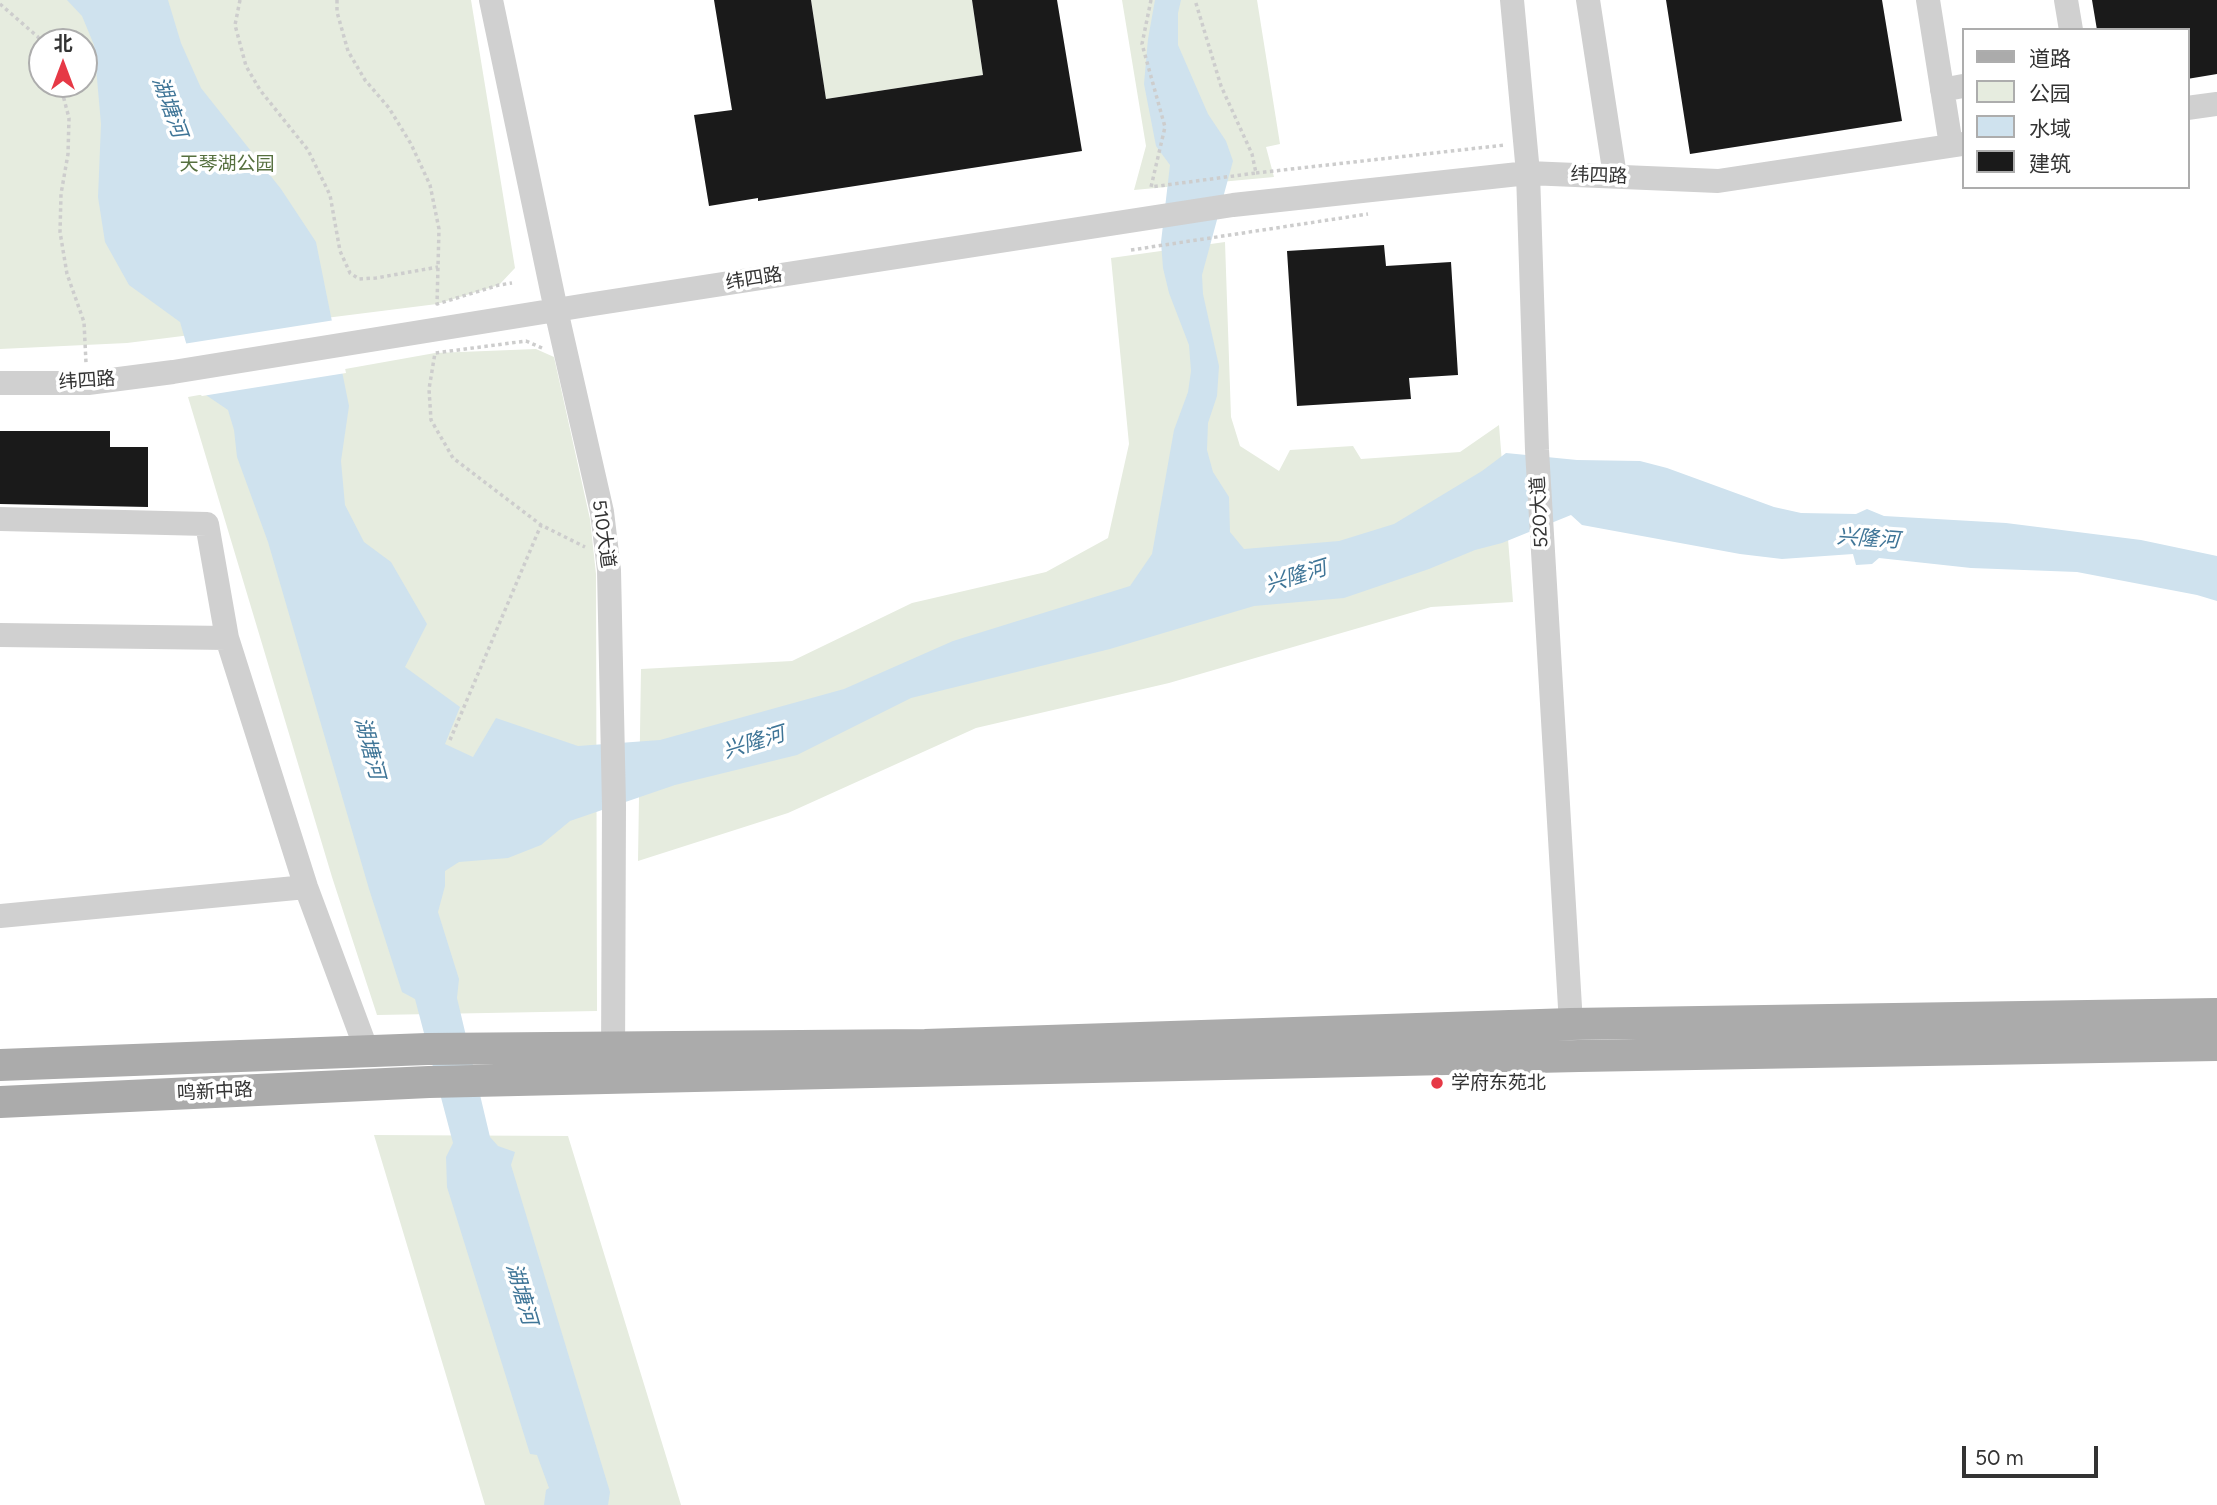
<!DOCTYPE html>
<meta charset="utf-8">
<style>
body{margin:0}
#map{position:relative;width:2217px;height:1505px;overflow:hidden;background:#fff;font-family:Figtree,"Noto Sans SC",sans-serif}
canvas{display:block}
.legend{position:absolute;left:1962px;top:28px;width:228px;height:161px;box-sizing:border-box;background:#fff;border:2px solid #adadad;margin:0;padding:9px 12px;list-style:none;font-size:21px;color:#333}
.legend li{display:flex;align-items:center;gap:14px;height:35px}
.legend b{width:35px;border:2px solid #adadad}
.north{position:absolute;left:28px;top:28px;width:70px;height:70px;box-sizing:border-box;background:#fff;border:2px solid #adadad;border-radius:50%;rotate:0deg;font-size:19px;font-weight:700;line-height:28px;text-align:center;color:#333}
.north::after{content:'';display:block;margin:auto;width:24px;height:32px;background:#e63946;clip-path:polygon(50% 0,100% 100%,50% 72%,0 100%)}
.scale{position:absolute;left:1962px;top:1446px;width:136px;height:32px;box-sizing:border-box;border:4px solid #333;border-top:0;padding-left:9px;font-size:21px;line-height:24px;white-space:nowrap;color:#333;-webkit-text-stroke:5px #fff;paint-order:stroke}
</style>
<div id="map">
<canvas width="2217" height="1505"></canvas>
<ul class="legend">
<li><b style="height:9px;background:#ababab"></b>道路</li>
<li><b style="height:19px;background:#e6ecdf"></b>公园</li>
<li><b style="height:19px;background:#cfe2ee"></b>水域</li>
<li><b style="height:19px;background:#1a1a1a"></b>建筑</li>
</ul>
<div class="north">北</div>
<div class="scale">50 m</div>
</div>
<script>
const context = document.querySelector('canvas').getContext('2d');
context.lineJoin = 'round';
function fillPath(path, color) {
  context.fillStyle = color;
  context.fill(path, 'evenodd');
}
function toPath(rows) {
  const path = new Path2D();
  for (const r of rows) {
    path.moveTo(r[0], r[1]);
    for (let i = 2; i < r.length; i += 2) path.lineTo(r[i], r[i + 1]);
  }
  return path;
}
function stroke(path, color, width, dash) {
  context.strokeStyle = color;
  context.lineWidth = width;
  context.lineCap = dash ? 'butt' : 'round';
  context.setLineDash(dash || []);
  context.stroke(path);
}
function label(font, color, halo, rows, align = 'center') {
  context.font = font + ' Figtree,"Noto Sans SC",sans-serif';
  context.lineWidth = 7;
  context.setLineDash([]);
  context.textBaseline = 'middle';
  context.strokeStyle = halo;
  context.fillStyle = color;
  for (const [text, x, y, turn = 0] of rows) {
    context.save();
    context.translate(x, y);
    context.rotate((+turn || 0) * Math.PI / 180);
    context.textAlign = isNaN(turn) ? turn : align;
    if (halo) context.strokeText(text, 0, 0);
    context.fillText(text, 0, 0);
    context.restore();
  }
}
const green = toPath([
 [0,0,471,0,515,268,499,285,437,304,127,343,0,349],
 [42,42,84,42,84,84,42,84],
 [811,0,972,0,983,75,826,99],
 [1122,0,1257,0,1280,144,1266,147,1274,177,1134,190,1146,146],
 [1225,242,1231,417,1240,446,1279,471,1290,450,1353,446,1361,459,1460,452,1499,425,1513,602,1431,607,1169,683,976,728,788,813,638,861,641,669,792,661,912,603,1046,572,1108,538,1129,444,1111,258],
 [536,349,554,357,590,519,596,574,597,1011,377,1015,332,877,188,397,435,353],
 [374,1135,568,1136,681,1505,485,1505]
]);
const water = toPath([
 [67,0,168,0,181,43,201,88,281,189,316,242,349,406,341,461,345,505,364,542,391,562,427,624,405,667,460,707,445,744,473,757,496,718,578,746,660,740,844,689,953,641,1130,586,1152,554,1174,430,1188,392,1191,371,1189,345,1169,293,1163,268,1161,242,1170,165,1156,146,1144,84,1148,39,1155,0,1181,0,1178,13,1178,45,1208,114,1226,141,1233,161,1202,275,1203,294,1219,366,1217,396,1208,423,1207,450,1213,472,1229,497,1230,532,1244,549,1339,541,1394,524,1482,471,1506,453,1577,460,1640,461,1667,468,1774,507,1801,513,1856,514,1867,509,1884,516,2006,523,2141,540,2217,556,2217,601,2197,595,2077,572,1971,568,1879,558,1872,564,1856,565,1853,554,1782,559,1740,554,1582,525,1571,515,1502,543,1475,550,1429,569,1344,598,1254,606,1110,649,911,698,797,755,675,785,570,821,541,845,508,858,459,862,445,871,445,886,438,912,459,979,457,998,490,1137,498,1146,515,1152,511,1165,610,1492,608,1505,544,1505,546,1490,549,1488,537,1455,530,1454,447,1187,446,1157,453,1143,415,999,402,992,369,889,268,542,237,457,234,430,228,410,200,391,180,322,129,285,105,242,98,197,101,124,94,45,82,16]
]);
const pier = toPath([
 [335,320,346,373,202,396,197,392,183,344]
]);
const building = toPath([
 [714,0,811,0,826,99,983,75,972,0,1057,0,1082,151,758,201,758,198,709,206,694,115,732,110],
 [1666,0,1882,0,1902,121,1690,154],
 [2092,0,2217,0,2217,74,2187,79,2187,30,2097,30],
 [1384,245,1386,266,1451,262,1458,375,1409,378,1411,399,1297,406,1287,251],
 [0,431,110,431,110,447,148,447,148,507,0,504]
]);
const path = toPath([
 [240,0,235,25,246,66,260,90,308,150,330,195,340,251,350,273,359,279,376,278,438,267],
 [337,0,337,12,348,51,365,80,389,108,411,144,430,185,439,229,437,304,499,285,512,283],
 [1151,0,1142,44,1165,127,1151,187,1256,173,1252,154,1221,86,1195,0],
 [0,4,38,37,42,45],
 [60,84,69,118,68,154,61,194,60,232,67,274,84,322,86,363],
 [1256,173,1505,145],
 [1131,250,1368,214],
 [542,348,526,341,435,353,429,389,431,420,453,458,541,525,585,547],
 [450,740,541,525]
]);
const minor = toPath([
 [491,0,556,310,602,512,609,570,614,806,613,1065],
 [1512,0,1528,173,1537,450,1571,1024],
 [1588,0,1615,176],
 [1928,0,1951,145],
 [2066,0,2071,30],
 [1942,90,1963,86],
 [2187,108,2217,104],
 [0,383,88,383,173,372,587,305,1233,205,1528,173,1718,181,1963,144],
 [0,519,207,524,227,638,306,887,367,1051],
 [0,635,227,638],
 [0,916,306,887]
]);
const major = toPath([
 [0,1065,427,1049,925,1045,1571,1024,2217,1014],
 [0,1102,429,1082,1579,1056,2217,1045]
]);
const markers = [
 [1437,1083,7,"#e63946"]
];
const parkNames = [
 ["天琴湖公园",227,164]
];
const streetNames = [
 ["纬四路",1599,176,2],
 ["纬四路",754,279,-9],
 ["纬四路",87,381,-4],
 ["520大道",1540,512,-93],
 ["510大道",603,534,82],
 ["鸣新中路",215,1092,-3]
];
const poiNames = [
 ["学府东苑北",1451,1083]
];
const waterNames = [
 ["湖塘河",169,107,70],
 ["兴隆河",1868,539,4],
 ["兴隆河",1296,577,-17],
 ["兴隆河",754,743,-17],
 ["湖塘河",369,748,75],
 ["湖塘河",521,1294,74]
];
fillPath(green, '#e6ecdf');
fillPath(water, '#cfe2ee');
fillPath(pier, '#fff');
fillPath(building, '#1a1a1a');
stroke(path, '#cdcdcd', 3.5, [3.5, 3.5]);
stroke(minor, '#d0d0d0', 24);
stroke(major, '#ababab', 32);
for (const [x, y, r, color] of markers) {
  const dot = new Path2D();
  dot.arc(x, y, r, 0, 2 * Math.PI);
  context.fillStyle = color;
  context.fill(dot);
  stroke(dot, '#fff', 2.5);
}
label('19px', '#56703f', '#fff', parkNames);
label('19px', '#333', '#fff', streetNames);
label('19px', '#333', '#fff', poiNames, 'left');
label('italic 21px', '#3f7597', '#fff', waterNames);
</script>
